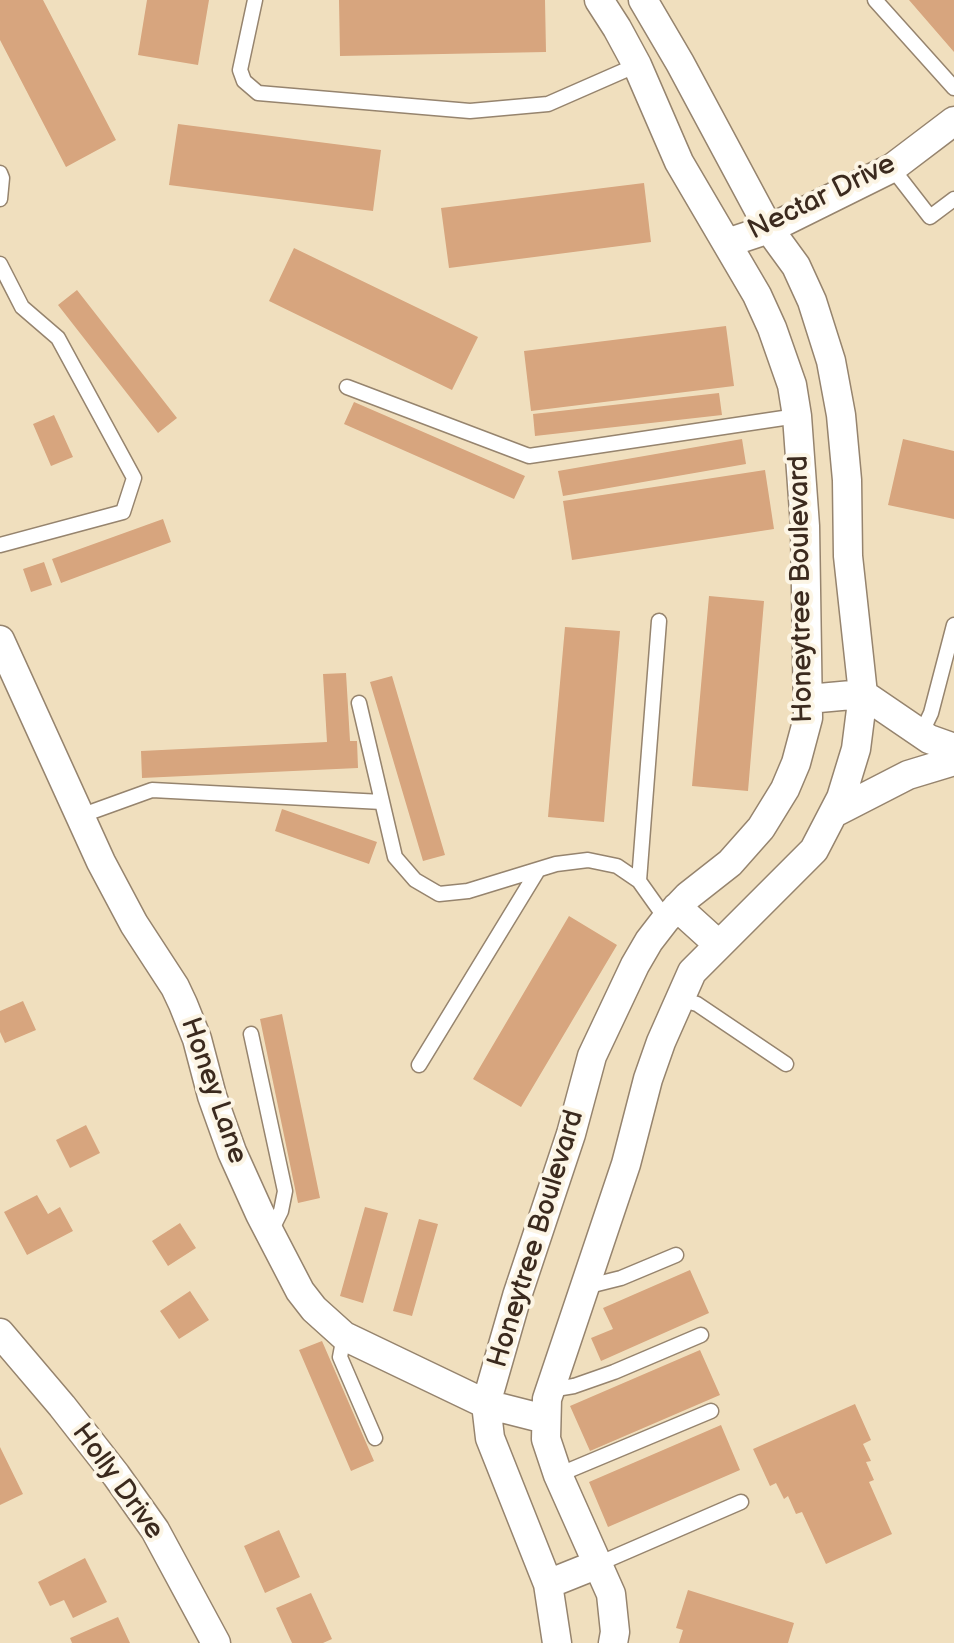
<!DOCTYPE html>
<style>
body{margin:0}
canvas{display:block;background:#f0dfbe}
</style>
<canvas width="954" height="1643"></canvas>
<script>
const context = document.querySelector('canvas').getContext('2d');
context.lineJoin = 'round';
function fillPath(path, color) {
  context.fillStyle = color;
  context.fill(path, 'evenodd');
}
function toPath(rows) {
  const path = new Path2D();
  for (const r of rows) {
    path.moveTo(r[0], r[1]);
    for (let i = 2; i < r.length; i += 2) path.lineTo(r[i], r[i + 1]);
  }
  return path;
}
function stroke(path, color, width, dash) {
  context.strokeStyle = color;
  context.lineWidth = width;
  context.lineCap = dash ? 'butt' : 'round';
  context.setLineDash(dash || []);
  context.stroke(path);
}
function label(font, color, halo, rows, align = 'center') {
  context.font = font + ' "Balsamiq Sans",sans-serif';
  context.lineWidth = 8;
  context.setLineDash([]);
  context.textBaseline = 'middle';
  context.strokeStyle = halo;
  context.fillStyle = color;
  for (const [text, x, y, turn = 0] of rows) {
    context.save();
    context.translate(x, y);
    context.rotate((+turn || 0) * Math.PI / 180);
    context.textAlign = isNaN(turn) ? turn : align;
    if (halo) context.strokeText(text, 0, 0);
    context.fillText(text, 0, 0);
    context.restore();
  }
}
const building = toPath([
 [0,0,43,0,116,140,66,167,0,40],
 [147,0,209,0,198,65,138,55],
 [339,0,545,0,546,52,340,56],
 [909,0,954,0,954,52],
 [178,124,381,150,373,211,169,185],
 [644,183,651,242,449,268,441,208],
 [294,248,478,337,452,390,269,301],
 [77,290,177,418,158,433,58,305],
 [726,326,734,386,531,411,524,351],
 [719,393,722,415,535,436,533,414],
 [354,402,525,476,514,499,344,424],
 [54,415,73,457,51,466,33,424],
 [742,439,746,464,563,496,558,471],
 [903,439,954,451,954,519,888,505],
 [765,470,774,529,572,560,563,501],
 [163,519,171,542,61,583,52,559],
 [44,562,52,585,31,592,23,569],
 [709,596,764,601,748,791,692,786],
 [565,627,620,631,604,822,548,817],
 [346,673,350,741,357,741,358,768,142,778,141,751,327,742,323,674],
 [392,676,445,855,423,861,370,682],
 [282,809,377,842,369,864,275,831],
 [569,916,617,945,521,1107,473,1079],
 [23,1001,36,1030,5,1043,0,1032,0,1011],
 [282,1014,320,1198,298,1203,260,1019],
 [86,1125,100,1153,70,1168,56,1140],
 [37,1195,48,1214,60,1207,73,1231,27,1255,4,1212],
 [365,1207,388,1213,363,1303,340,1296],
 [419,1219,438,1224,412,1316,393,1311],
 [180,1223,196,1248,168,1266,152,1241],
 [690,1270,709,1313,601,1361,591,1338,613,1329,603,1308],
 [190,1291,209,1320,179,1339,160,1311],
 [322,1341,374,1461,351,1471,299,1350],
 [700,1350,720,1395,590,1451,570,1406],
 [855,1404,871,1440,863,1444,871,1461,866,1462,874,1480,869,1482,892,1534,826,1564,802,1512,796,1514,788,1496,784,1499,776,1483,770,1486,753,1449],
 [721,1425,740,1470,608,1527,589,1482],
 [0,1447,23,1494,0,1505],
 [279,1530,300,1577,265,1593,244,1546],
 [85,1558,107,1602,73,1618,64,1600,50,1606,38,1582],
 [688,1590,794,1623,788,1643,679,1643,683,1630,676,1628],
 [311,1593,332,1639,323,1643,292,1643,276,1608],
 [118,1617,130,1643,72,1643,70,1638]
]);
const service = toPath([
 [255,0,240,70,244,81,258,93,470,111,548,104,637,65],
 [875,0,954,88],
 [892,168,930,217,954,199],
 [0,173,2,178,0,199],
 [0,264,22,307,58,338,134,478,123,512,0,545],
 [347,387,529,456,797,416],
 [659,621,639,881,666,919],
 [359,703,395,857,415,880,439,894,468,891,556,864,588,860,617,866,639,881],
 [921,734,931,713,954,625],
 [80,816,152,790,382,802],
 [680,999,697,1004,786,1064],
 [251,1034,285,1191,281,1211,270,1233],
 [419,1065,538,870],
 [585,1287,621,1278,676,1255],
 [344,1336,340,1357,375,1438],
 [550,1390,574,1386,614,1372,701,1335],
 [558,1475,711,1411],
 [598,1564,741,1502]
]);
const minor = toPath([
 [727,243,769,229,892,168,954,121],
 [0,640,101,862,134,924,175,987,183,1004,197,1039,212,1096,232,1152,260,1214,300,1291,314,1309,344,1336,486,1404,545,1419],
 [808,699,863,694,929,739,954,748],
 [834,813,908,775,954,761],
 [677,907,719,945],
 [0,1333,62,1406,116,1475,155,1530,216,1643],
 [548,1584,598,1564],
 [557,1643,548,1584,490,1438,486,1404,517,1296,571,1134,592,1056,635,965,649,941,666,919,688,896,730,863,761,828,785,789,796,763,808,718,805,526,797,416,792,385,772,328,757,295,679,162,637,65,617,28,599,0],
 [613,1643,615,1632,611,1594,558,1475,546,1439,547,1399,626,1164,648,1079,661,1042,692,972,814,850,841,798,856,749,863,694,848,556,847,480,841,415,831,361,812,301,796,266,769,229,680,63,643,0]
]);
const streetNames = [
 ["Nectar Drive",822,198,-26],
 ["Honeytree Boulevard",802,589,-91],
 ["Honey Lane",213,1091,71],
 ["Honeytree Boulevard",537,1239,-73],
 ["Holly Drive",117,1482,54]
];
fillPath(building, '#d7a57e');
stroke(service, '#96846e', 17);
stroke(minor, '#96846e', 31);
stroke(service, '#fff', 14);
stroke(minor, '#fff', 28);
label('28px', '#3b2a1e', '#fcf5e5', streetNames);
</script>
